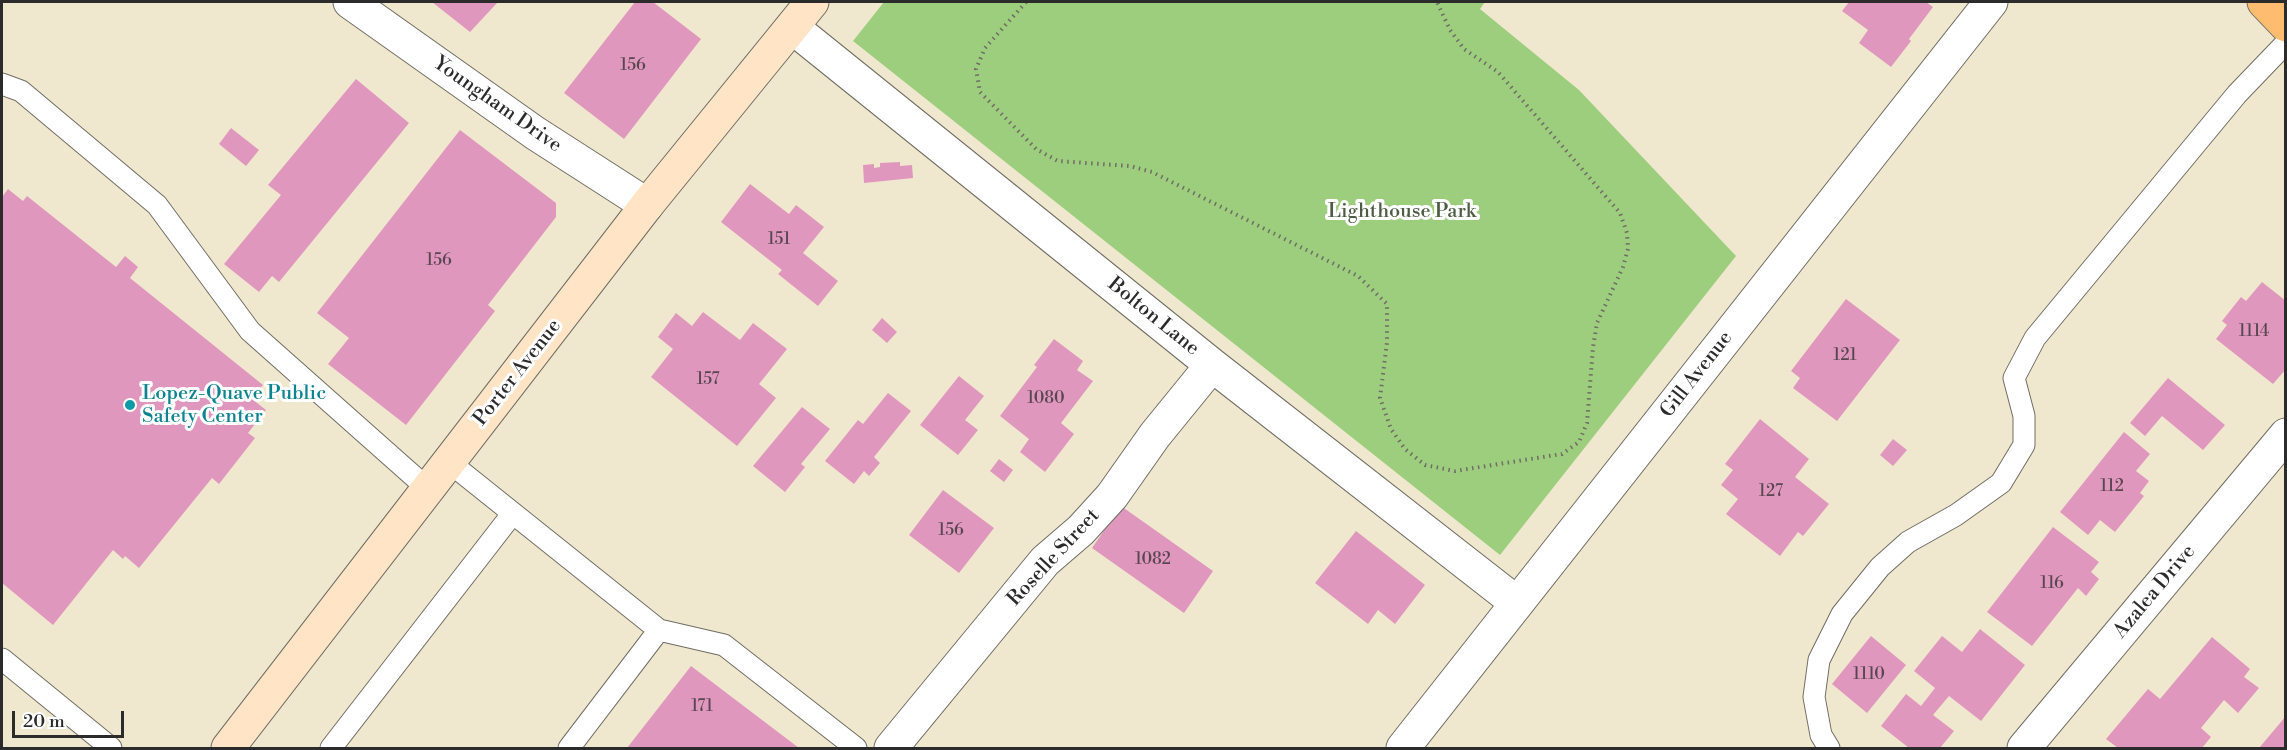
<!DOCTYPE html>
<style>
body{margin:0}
#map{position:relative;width:2287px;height:750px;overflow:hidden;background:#f0e8ce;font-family:"Libre Bodoni",serif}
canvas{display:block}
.frame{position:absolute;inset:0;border:3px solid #2b2b2b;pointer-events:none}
.scale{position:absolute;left:12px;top:711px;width:112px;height:27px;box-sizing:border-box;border:3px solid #2b2b2b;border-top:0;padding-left:8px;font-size:18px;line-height:21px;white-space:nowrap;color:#2b2b2b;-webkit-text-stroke:4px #fff;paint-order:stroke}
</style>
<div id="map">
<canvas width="2287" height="750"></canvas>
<div class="frame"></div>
<div class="scale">20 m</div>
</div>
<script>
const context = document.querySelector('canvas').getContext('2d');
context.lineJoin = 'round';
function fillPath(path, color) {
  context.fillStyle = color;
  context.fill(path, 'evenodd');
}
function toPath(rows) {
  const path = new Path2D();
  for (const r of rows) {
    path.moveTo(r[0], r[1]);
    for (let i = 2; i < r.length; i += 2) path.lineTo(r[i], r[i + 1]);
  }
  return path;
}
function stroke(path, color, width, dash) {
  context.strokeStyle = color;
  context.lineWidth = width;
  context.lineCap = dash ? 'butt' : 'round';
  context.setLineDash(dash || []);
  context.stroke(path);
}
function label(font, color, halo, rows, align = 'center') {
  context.font = font + ' "Libre Bodoni",serif';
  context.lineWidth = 6;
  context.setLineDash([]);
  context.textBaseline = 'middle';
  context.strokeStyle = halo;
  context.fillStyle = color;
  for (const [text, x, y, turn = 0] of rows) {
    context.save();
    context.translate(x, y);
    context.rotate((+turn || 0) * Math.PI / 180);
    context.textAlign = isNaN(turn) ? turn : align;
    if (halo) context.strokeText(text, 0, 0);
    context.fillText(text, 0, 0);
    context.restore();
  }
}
const green = toPath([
 [884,2,1485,2,1480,9,1579,90,1736,256,1500,555,853,41]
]);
const building = toPath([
 [432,2,498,2,470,32],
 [635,2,653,2,701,39,624,139,564,93],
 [1849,2,1926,2,1933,7,1909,39,1911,41,1891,67,1859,43,1868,30,1842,11],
 [356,79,409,123,279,282,272,276,259,292,224,264,281,195,268,185],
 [231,128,259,150,246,166,219,144],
 [460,130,556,203,556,217,488,305,495,311,406,425,328,364,349,338,317,313],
 [900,162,900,166,912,165,913,178,864,183,863,165,874,164,874,168,880,167,880,163],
 [750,184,789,214,796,205,824,227,803,253,838,281,818,306,778,274,782,270,721,222],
 [8,189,23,201,27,196,116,267,125,256,138,267,130,278,263,385,252,399,266,410,248,433,255,438,219,484,212,478,139,568,125,556,123,559,113,550,53,625,2,583,2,197],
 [2262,282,2286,301,2286,369,2273,384,2216,339,2227,325,2222,321,2241,297,2246,301],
 [1846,299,1900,340,1837,421,1793,388,1800,378,1791,371],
 [703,312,740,340,753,323,787,349,759,384,776,398,737,446,651,377,673,349,658,337,676,313,692,326],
 [882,318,897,332,887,343,872,330],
 [1054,339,1083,361,1077,370,1093,381,1061,423,1074,434,1045,472,1020,452,1029,439,1000,416,1037,367,1034,365],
 [959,376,984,396,965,420,978,430,958,455,920,425],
 [2168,378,2225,425,2203,450,2162,416,2145,436,2130,423],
 [888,393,911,411,874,457,880,463,869,476,864,471,854,484,825,461,858,420,863,424],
 [802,407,830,429,801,464,805,467,785,492,753,466],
 [1760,419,1809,459,1795,477,1829,504,1803,536,1798,532,1780,556,1726,514,1738,499,1721,485,1733,470,1725,464],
 [2124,432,2150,454,2136,471,2149,481,2140,493,2144,496,2115,532,2100,520,2088,535,2060,512],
 [1893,439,1907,450,1893,466,1880,455],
 [999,459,1013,470,1004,482,990,471],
 [943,490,994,528,959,573,909,535],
 [1121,506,1213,571,1184,613,1092,548],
 [2053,527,2099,562,2091,572,2099,579,2086,596,2078,588,2032,646,1987,612],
 [1356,531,1425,585,1395,624,1378,610,1368,624,1315,583],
 [1980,629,2025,665,1981,721,1949,696,1933,715,1954,731,1940,748,1909,748,1881,726,1906,694,1921,706,1935,688,1914,671,1942,636,1962,652],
 [1871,636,1906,665,1867,713,1832,684],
 [2212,637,2250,669,2244,677,2259,688,2238,713,2224,700,2201,728,2211,737,2202,748,2118,748,2106,739,2148,689,2160,699],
 [691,666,799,748,627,748],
 [2286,716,2286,748,2259,748]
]);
const path = toPath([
 [1026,2,985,48,976,69,980,92,1036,149,1058,161,1130,166,1152,172,1358,276,1387,304,1387,342,1380,398,1391,429,1405,449,1425,465,1455,471,1562,454,1579,442,1587,423,1593,347,1597,323,1623,267,1628,249,1627,233,1620,213,1498,72,1464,49,1450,30,1437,2]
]);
const lane = toPath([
 [2,84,21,91,157,205,250,331,428,489],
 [449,462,659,630,724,645,856,748],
 [2,659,111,748],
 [331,748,513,513],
 [569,748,659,630],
 [1829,748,1821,735,1814,697,1819,660,1842,614,1880,567,1908,542,1956,515,2001,483,2024,445,2024,416,2014,378,2035,338,2237,94,2286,43]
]);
const street = toPath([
 [350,2,535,133,647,205],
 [792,27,1212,365,1517,603],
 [891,748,1045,561,1081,530,1112,496,1155,435,1212,365],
 [1403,748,1991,2],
 [2024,748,2286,435]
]);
const secondary = toPath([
 [228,748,647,205,812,2]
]);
const primary = toPath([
 [2264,2,2286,25]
]);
const markers = [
 [130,405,6,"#0f9aa8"]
];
const numberNames = [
 ["156",633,66],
 ["151",779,240],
 ["156",439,261],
 ["1114",2254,332],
 ["121",1845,356],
 ["157",708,380],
 ["1080",1046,399],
 ["112",2112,487],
 ["127",1771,492],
 ["156",951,531],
 ["1082",1153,560],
 ["116",2052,584],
 ["1110",1869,675],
 ["171",702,707]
];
const streetNames = [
 ["Youngham Drive",497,105,35],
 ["Bolton Lane",1153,317,39],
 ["Porter Avenue",518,373,-52],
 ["Gill Avenue",1697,375,-52],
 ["Roselle Street",1054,558,-47],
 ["Azalea Drive",2155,592,-50]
];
const parkNames = [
 ["Lighthouse Park",1402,212]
];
const cultureNames = [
 ["Lopez-Quave Public",142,394],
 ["Safety Center",142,417]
];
fillPath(green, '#9dce7e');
fillPath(building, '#e097bd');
stroke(lane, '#706d64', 23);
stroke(street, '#706d64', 35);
stroke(secondary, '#706d64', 35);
stroke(primary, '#706d64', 35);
stroke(path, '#706d64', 4, [1.5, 4.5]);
stroke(lane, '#fff', 21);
stroke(street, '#fff', 33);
stroke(secondary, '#ffe4c6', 33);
stroke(primary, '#febc70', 33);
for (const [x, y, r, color] of markers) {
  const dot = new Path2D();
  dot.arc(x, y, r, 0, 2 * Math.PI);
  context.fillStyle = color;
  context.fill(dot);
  stroke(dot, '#fff', 2);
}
label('16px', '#584650', null, numberNames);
label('20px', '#2b2b2b', '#fff', streetNames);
label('20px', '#4d5c44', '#fff', parkNames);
label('20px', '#0d838f', '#fff', cultureNames, 'left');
</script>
